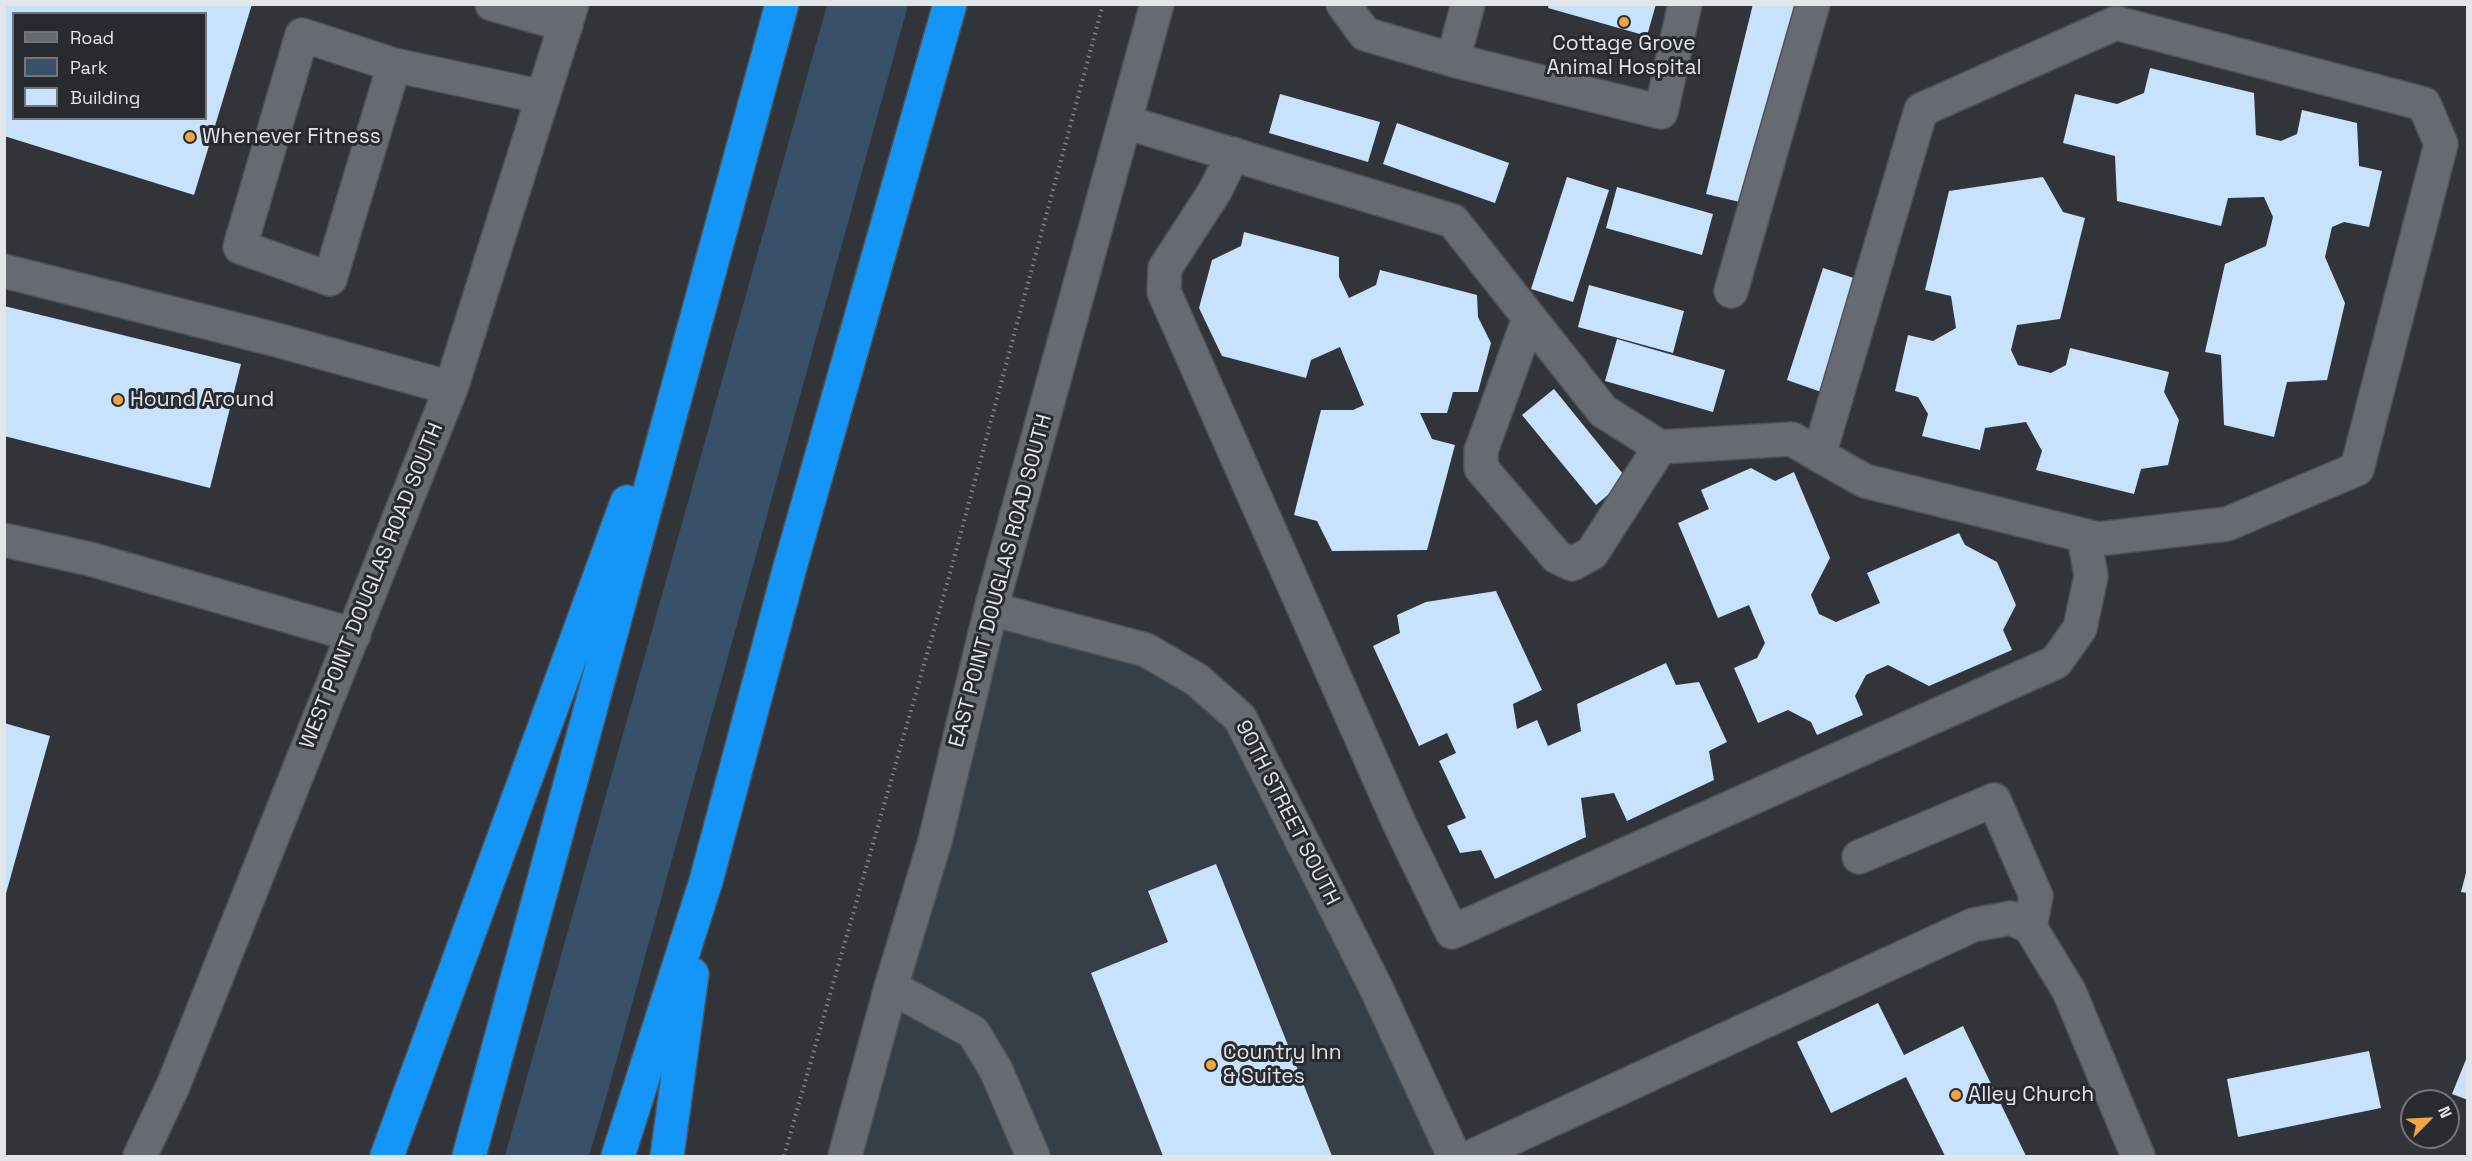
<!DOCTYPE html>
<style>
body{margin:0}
#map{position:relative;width:2472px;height:1161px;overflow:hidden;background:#31353a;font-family:"Space Grotesk",sans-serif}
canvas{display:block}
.frame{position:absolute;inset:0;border:6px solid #e3e6e9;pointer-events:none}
.legend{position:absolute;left:12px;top:12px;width:195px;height:108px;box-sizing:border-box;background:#272b30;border:2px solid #72767a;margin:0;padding:8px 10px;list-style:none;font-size:18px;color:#e3e6e9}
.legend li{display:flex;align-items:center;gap:12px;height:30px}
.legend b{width:30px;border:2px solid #72767a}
.north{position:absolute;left:2400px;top:1089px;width:60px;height:60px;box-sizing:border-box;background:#272b30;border:2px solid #72767a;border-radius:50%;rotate:66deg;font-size:16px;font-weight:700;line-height:24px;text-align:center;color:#e3e6e9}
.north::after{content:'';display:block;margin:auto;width:21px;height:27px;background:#f2a541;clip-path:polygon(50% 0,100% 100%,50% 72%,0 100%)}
</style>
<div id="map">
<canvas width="2472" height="1161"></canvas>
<div class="frame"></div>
<ul class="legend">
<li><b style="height:8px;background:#666b71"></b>Road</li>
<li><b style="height:16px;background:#395168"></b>Park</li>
<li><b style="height:16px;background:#c8e2fd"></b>Building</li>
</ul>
<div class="north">N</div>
</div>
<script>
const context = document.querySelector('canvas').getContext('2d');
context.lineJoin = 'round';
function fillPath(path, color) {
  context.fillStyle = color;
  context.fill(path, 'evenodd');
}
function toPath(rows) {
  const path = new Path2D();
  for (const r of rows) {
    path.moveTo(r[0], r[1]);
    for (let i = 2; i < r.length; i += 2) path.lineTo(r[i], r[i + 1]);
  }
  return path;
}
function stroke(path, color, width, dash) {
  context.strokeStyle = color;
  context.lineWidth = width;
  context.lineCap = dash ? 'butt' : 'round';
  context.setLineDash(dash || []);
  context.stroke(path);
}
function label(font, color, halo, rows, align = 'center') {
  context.font = font + ' "Space Grotesk",sans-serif';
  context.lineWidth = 6;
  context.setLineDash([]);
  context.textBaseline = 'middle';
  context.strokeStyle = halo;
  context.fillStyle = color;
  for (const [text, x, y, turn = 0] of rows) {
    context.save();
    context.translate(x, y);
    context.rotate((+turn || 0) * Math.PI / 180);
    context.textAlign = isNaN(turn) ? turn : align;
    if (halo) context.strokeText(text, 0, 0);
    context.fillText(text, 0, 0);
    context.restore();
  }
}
const built = toPath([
 [991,609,1146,650,1240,718,1454,1156,845,1156]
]);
const green = toPath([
 [827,5,908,5,606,1098,589,1156,505,1156]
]);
const building = toPath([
 [4,4,252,4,194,195,4,136],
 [14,14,206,14,206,118,14,118],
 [1549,4,1656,4,1647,36,1548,8],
 [1753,4,1797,4,1748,204,1706,194],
 [2150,68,2254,93,2256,135,2281,141,2297,134,2302,110,2357,123,2359,166,2382,171,2369,227,2344,222,2332,227,2325,257,2345,303,2327,380,2287,382,2274,437,2224,425,2221,355,2205,352,2225,264,2266,246,2273,217,2264,197,2228,198,2221,226,2117,201,2115,156,2063,143,2075,94,2117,104,2144,93],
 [1280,94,1380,122,1368,162,1269,133],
 [1397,123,1509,163,1495,203,1383,164],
 [1567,177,1609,190,1573,302,1531,289],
 [2043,177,2063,212,2085,218,2060,319,2017,325,2011,350,2018,365,2051,373,2066,365,2070,348,2169,372,2164,392,2179,420,2168,465,2141,469,2134,494,2036,470,2042,451,2026,422,1985,428,1980,450,1922,436,1928,414,1918,397,1895,391,1908,335,1933,341,1956,328,1951,296,1925,290,1949,191],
 [1617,187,1713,214,1702,255,1606,228],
 [1244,232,1339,257,1339,277,1349,298,1376,285,1380,270,1477,295,1478,317,1491,343,1478,392,1453,392,1447,413,1420,413,1432,439,1455,445,1427,550,1332,551,1317,521,1294,515,1321,410,1353,410,1364,405,1340,347,1311,360,1306,378,1222,356,1199,308,1212,260,1241,246],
 [1823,268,1863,281,1827,394,1787,380],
 [1589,285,1684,311,1673,353,1578,327],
 [4,306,241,364,210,488,4,436],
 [1617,339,1725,370,1713,412,1605,381],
 [1554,389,1627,479,1596,505,1522,415],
 [1751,468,1775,481,1794,472,1830,558,1811,595,1819,614,1836,622,1880,603,1867,573,1959,533,1965,545,1997,562,2016,605,2003,630,2012,650,1929,686,1888,665,1866,675,1855,696,1863,715,1817,735,1811,722,1788,710,1758,723,1734,668,1757,658,1765,643,1749,605,1718,618,1678,523,1709,509,1701,490],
 [1496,591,1542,690,1513,704,1517,729,1537,720,1548,746,1581,731,1577,704,1666,663,1676,685,1699,682,1727,742,1709,751,1714,780,1627,821,1614,793,1581,798,1586,837,1495,879,1481,850,1460,853,1447,826,1466,818,1439,761,1456,753,1447,733,1419,746,1373,646,1400,633,1397,615,1426,602],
 [4,723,50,736,5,897,4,897],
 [1216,864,1332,1156,1163,1156,1091,973,1168,942,1148,891],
 [2467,869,2468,869,2468,893,2461,892],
 [1878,1003,1904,1055,1963,1026,2026,1156,1945,1156,1906,1077,1831,1113,1797,1042],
 [2369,1051,2381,1108,2238,1137,2227,1079],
 [2467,1057,2468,1057,2468,1100,2452,1094]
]);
const path = toPath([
 [784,1156,949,577,1103,4]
]);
const minor = toPath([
 [492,4,566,25],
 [1343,4,1365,34,1453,60,1661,112,1685,4],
 [1453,60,1468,4],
 [394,65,302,35,240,247,330,279,394,65,543,97],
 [1125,122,1453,221,1603,411,1660,447,1792,439,1819,455,1865,481,2098,539,2227,524,2357,469,2441,144,2424,104,2116,23,1921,110,1819,455],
 [1233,154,1215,191,1165,268,1164,292,1400,825,1452,932,2056,662,2080,628,2091,576,2084,536],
 [4,271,277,340,451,388],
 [1731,291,1813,4],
 [1529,318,1481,451,1481,468,1557,557,1572,564,1592,553,1660,447],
 [4,540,90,559,354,635],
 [991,609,1146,650,1197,680,1240,718,1376,988,1454,1156],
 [1859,857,1994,800,2036,896,2030,927],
 [891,987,973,1032,996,1070,1033,1156],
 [140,1156,173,1086,451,388,572,4],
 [845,1156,891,987,935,841,991,609,1157,4],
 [1473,1156,1973,925,2011,918,2030,927,2069,991,2138,1156]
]);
const highway = toPath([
 [387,1156,627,502],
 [469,1156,782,4],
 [618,1156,706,881,790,567,950,4],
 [667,1156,692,974]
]);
const markers = [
 [1624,22,6,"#f2a541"],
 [190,137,6,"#f2a541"],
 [118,400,6,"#f2a541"],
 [1211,1065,6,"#f2a541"],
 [1956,1095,6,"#f2a541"]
];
const poiNames = [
 ["Cottage Grove",1624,44,"center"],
 ["Animal Hospital",1624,68,"center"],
 ["Whenever Fitness",202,137],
 ["Hound Around",130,400],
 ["Country Inn",1223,1053],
 ["& Suites",1223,1077],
 ["Alley Church",1968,1095]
];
const streetNames = [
 ["EAST POINT DOUGLAS ROAD SOUTH",1001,581,-75],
 ["WEST POINT DOUGLAS ROAD SOUTH",372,586,-68],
 ["90TH STREET SOUTH",1287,813,63]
];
fillPath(built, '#363e48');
fillPath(green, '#395168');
fillPath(building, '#c8e2fd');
stroke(minor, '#4e5155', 36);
stroke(highway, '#4e5155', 36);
stroke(path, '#82868a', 4, [1.5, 4.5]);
stroke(minor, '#666b71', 33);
stroke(highway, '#1495f8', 33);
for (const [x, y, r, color] of markers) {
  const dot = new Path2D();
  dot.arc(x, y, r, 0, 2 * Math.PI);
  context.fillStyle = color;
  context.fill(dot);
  stroke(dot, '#272b30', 2);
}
label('21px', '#e3e6e9', '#272b30', poiNames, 'left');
label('21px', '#e3e6e9', '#272b30', streetNames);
</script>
